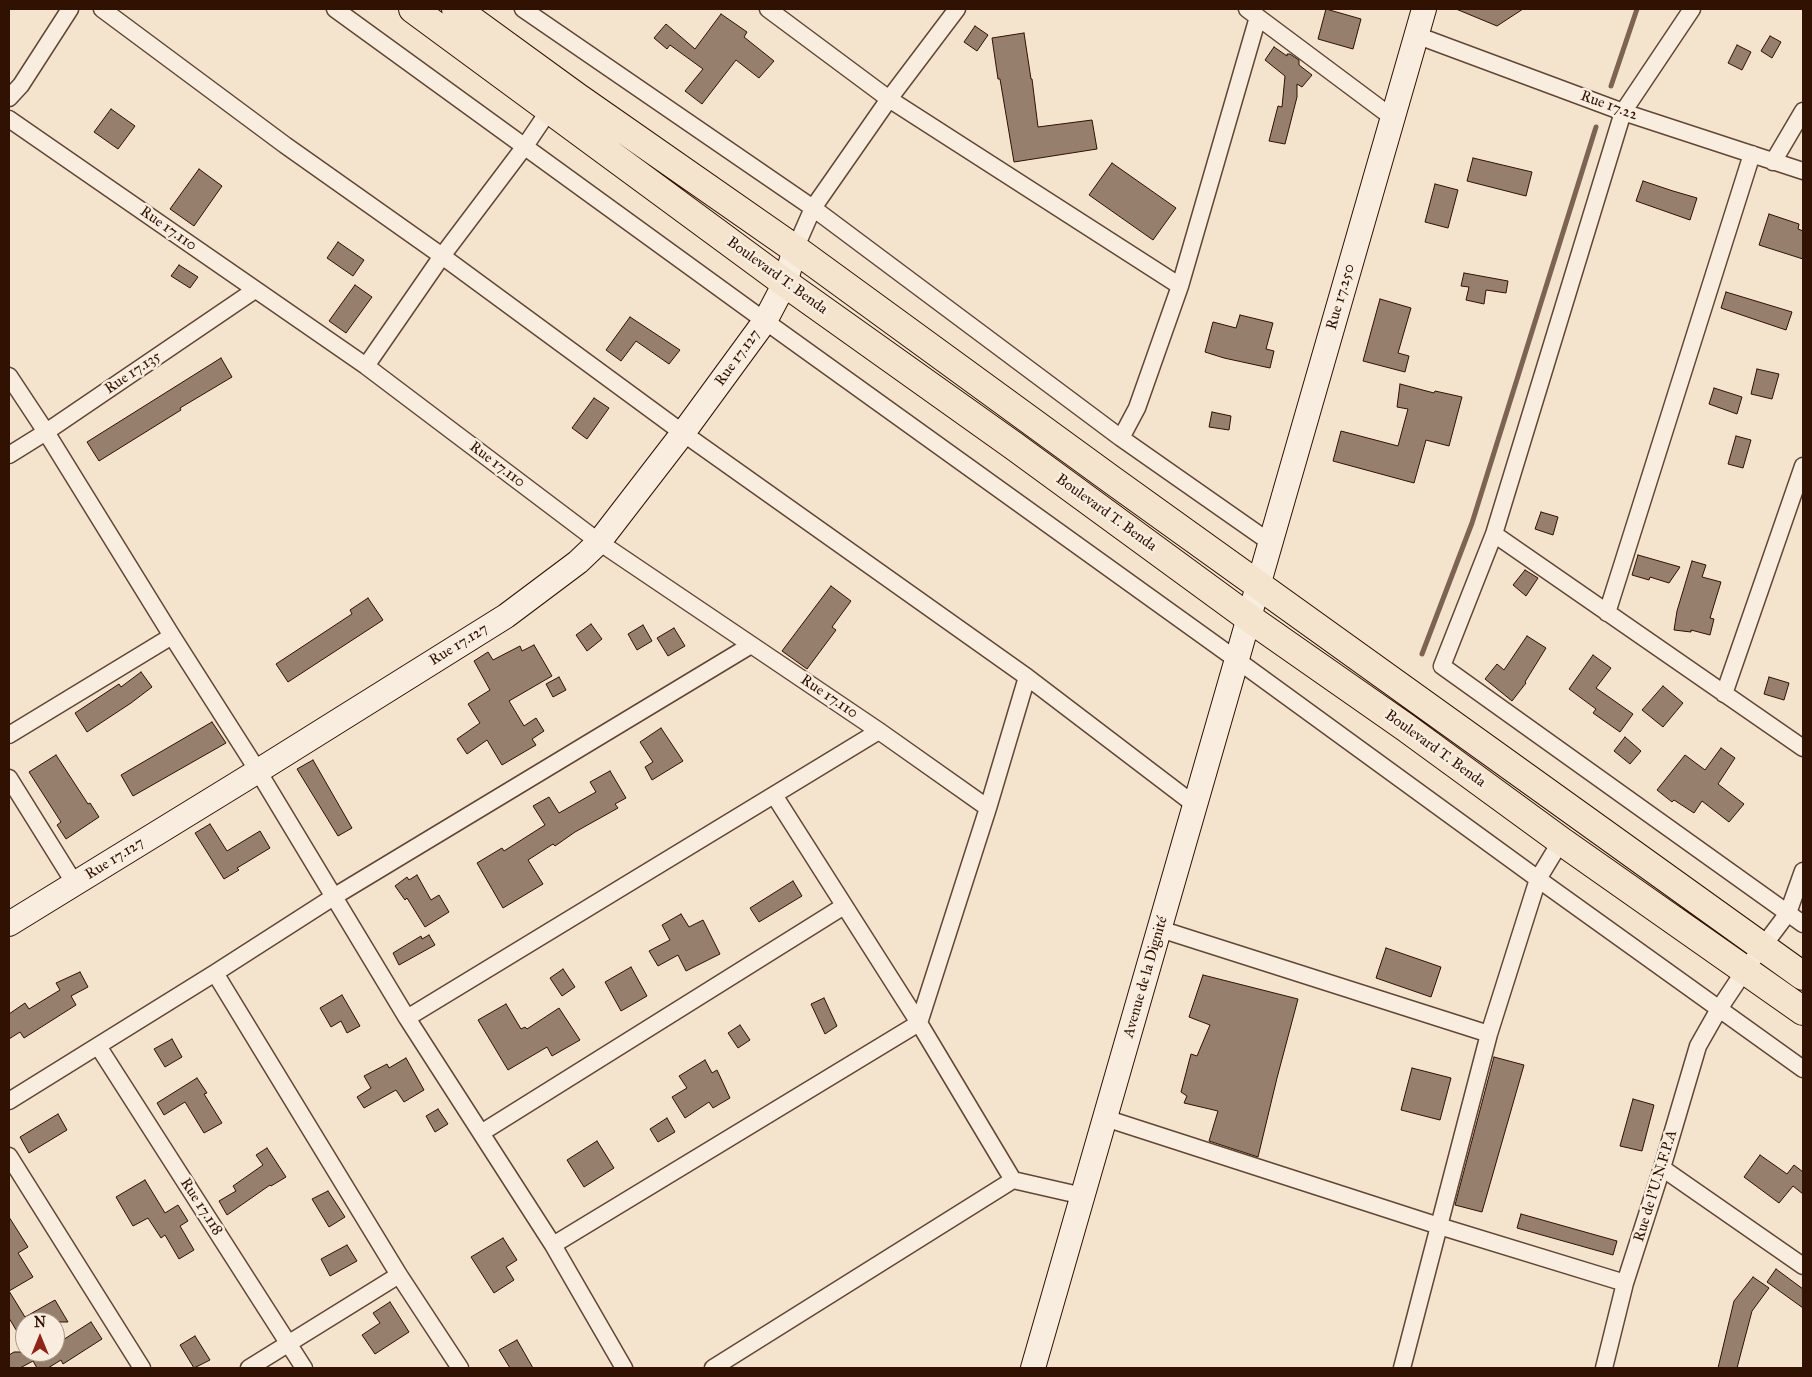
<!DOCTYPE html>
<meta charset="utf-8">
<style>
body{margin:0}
#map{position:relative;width:1812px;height:1377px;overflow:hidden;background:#f4e4cd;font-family:"IM FELL Great Primer",serif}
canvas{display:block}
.frame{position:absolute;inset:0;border:10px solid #301102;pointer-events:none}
.north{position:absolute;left:15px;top:1312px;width:50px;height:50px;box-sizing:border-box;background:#f8edde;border:1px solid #a89586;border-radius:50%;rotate:0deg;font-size:14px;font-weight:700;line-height:20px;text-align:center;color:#301102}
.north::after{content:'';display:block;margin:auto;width:18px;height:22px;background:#8f2418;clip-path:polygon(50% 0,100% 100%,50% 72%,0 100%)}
</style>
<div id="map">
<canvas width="1812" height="1377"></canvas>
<div class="frame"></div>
<div class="north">N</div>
</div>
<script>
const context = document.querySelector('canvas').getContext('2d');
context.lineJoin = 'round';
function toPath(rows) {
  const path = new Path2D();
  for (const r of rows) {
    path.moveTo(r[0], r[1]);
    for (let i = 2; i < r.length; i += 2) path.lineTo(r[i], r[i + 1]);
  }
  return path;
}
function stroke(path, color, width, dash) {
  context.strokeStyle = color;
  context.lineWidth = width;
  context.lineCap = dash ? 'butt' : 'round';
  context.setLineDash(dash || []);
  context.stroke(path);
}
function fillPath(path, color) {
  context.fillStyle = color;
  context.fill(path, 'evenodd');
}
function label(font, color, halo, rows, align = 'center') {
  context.font = font + ' "IM FELL Great Primer",serif';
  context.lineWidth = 5;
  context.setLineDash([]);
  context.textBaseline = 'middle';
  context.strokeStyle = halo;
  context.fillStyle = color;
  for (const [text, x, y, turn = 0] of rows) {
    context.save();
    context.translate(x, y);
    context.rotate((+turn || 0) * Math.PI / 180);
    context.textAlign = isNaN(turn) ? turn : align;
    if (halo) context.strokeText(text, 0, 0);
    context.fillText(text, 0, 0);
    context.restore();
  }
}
const stream = toPath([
 [1611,86,1637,9],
 [1422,654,1472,523,1596,127]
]);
const building = toPath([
 [1326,9,1361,19,1353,49,1318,39,1326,9],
 [1456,9,1523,9,1497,26,1456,9],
 [721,14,747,32,744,37,774,61,759,78,736,60,702,104,685,91,703,69,670,45,667,49,654,38,666,24,695,49,721,14],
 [975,26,988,35,977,51,964,42,975,26],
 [1024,33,1031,79,1032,79,1038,127,1092,120,1097,149,1014,162,1000,79,998,79,992,38,1024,33],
 [1770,36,1781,42,1772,58,1761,51,1770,36],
 [1737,45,1751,52,1742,70,1728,63,1737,45],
 [1274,47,1287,56,1287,54,1290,54,1299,60,1299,65,1312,75,1302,87,1297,84,1297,97,1285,144,1269,141,1278,106,1282,107,1285,76,1265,60,1274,47],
 [111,109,135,126,118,149,94,132,111,109],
 [1473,158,1532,172,1526,196,1467,181,1473,158],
 [1112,163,1176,208,1153,240,1089,195,1112,163],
 [199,169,222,186,194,226,170,209,199,169],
 [1643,181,1673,191,1697,198,1690,220,1636,201,1643,181],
 [1435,184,1458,190,1448,228,1425,222,1435,184],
 [1769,214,1799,224,1798,229,1803,231,1803,259,1759,245,1769,214],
 [338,242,364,260,353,276,327,258,338,242],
 [179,265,198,277,190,288,171,276,179,265],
 [1464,273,1508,281,1506,293,1486,290,1484,304,1466,300,1469,287,1461,286,1464,273],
 [355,285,372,297,346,333,329,321,355,285],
 [1726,292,1792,312,1786,330,1721,308,1726,292],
 [1380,299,1411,308,1398,353,1409,356,1405,372,1363,361,1380,299],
 [1240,315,1273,323,1266,349,1274,351,1270,368,1224,358,1205,352,1213,322,1236,328,1240,315],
 [630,317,680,350,669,364,636,341,621,361,606,350,630,317],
 [221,358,232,377,180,408,181,410,99,461,87,442,221,358],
 [1757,369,1779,374,1772,399,1751,394,1757,369],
 [1400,384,1434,393,1435,391,1462,397,1449,446,1426,440,1414,483,1333,461,1341,431,1398,446,1408,409,1397,407,1400,384],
 [1714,388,1742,397,1737,414,1709,404,1714,388],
 [594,398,609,408,587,439,572,428,594,398],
 [1212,412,1231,416,1229,430,1209,427,1212,412],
 [1736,436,1751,440,1743,468,1728,464,1736,436],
 [1541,512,1558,517,1553,535,1535,529,1541,512],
 [1638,555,1680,567,1669,583,1650,577,1649,580,1632,575,1638,555],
 [1692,561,1706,565,1702,577,1721,582,1710,618,1714,619,1710,635,1691,630,1691,632,1674,630,1677,611,1692,561],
 [1525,570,1538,578,1526,596,1513,585,1525,570],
 [831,586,851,601,832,627,836,630,807,669,782,651,831,586],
 [368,598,383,620,288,682,276,664,352,614,350,610,368,598],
 [591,624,602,639,587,651,576,635,591,624],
 [643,625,652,641,637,650,628,634,643,625],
 [674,628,685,646,668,656,657,638,674,628],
 [1527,636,1546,648,1525,682,1526,683,1512,701,1485,679,1497,664,1504,670,1527,636],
 [534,645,552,676,509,701,524,726,536,718,544,731,532,739,536,745,502,765,487,740,467,754,457,739,480,723,468,704,490,690,474,661,488,652,493,660,520,646,522,651,534,645],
 [1593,655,1611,668,1596,688,1633,714,1620,732,1593,713,1596,709,1569,689,1593,655],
 [141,672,152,687,131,703,87,732,75,713,119,684,121,687,141,672],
 [559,677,566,690,553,697,546,684,559,677],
 [1769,677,1789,683,1784,700,1764,694,1769,677],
 [1663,686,1683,703,1663,727,1642,710,1663,686],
 [212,722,226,743,133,796,121,775,212,722],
 [661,728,683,761,652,780,645,767,653,762,640,742,661,728],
 [1625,737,1641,751,1630,764,1614,751,1625,737],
 [1721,748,1735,758,1718,784,1744,804,1729,822,1702,801,1694,813,1674,800,1672,802,1657,790,1685,755,1705,770,1721,748],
 [56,755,88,804,90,803,99,817,66,839,57,825,61,822,29,772,56,755],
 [313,760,352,828,338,836,297,769,313,760],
 [610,771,626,798,615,804,618,808,575,832,555,846,553,844,528,860,543,884,503,908,477,863,502,848,504,851,545,825,533,806,549,797,559,813,596,792,590,782,610,771],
 [210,824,227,851,260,831,270,848,237,868,239,870,224,879,195,833,210,824],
 [417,875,431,900,439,895,449,912,425,927,407,898,405,900,395,886,407,877,409,880,417,875],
 [793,881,802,896,759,922,750,908,793,881],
 [681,914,689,927,703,920,720,954,686,971,678,955,658,966,649,951,670,940,662,925,681,914],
 [429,935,435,945,399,965,393,953,421,936,422,939,429,935],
 [1386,948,1441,967,1431,997,1376,978,1386,948],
 [631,967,647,996,621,1011,605,982,631,967],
 [563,969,575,987,562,996,550,978,563,969],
 [80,972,88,987,71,996,76,1005,24,1038,20,1032,9,1039,9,1014,25,1003,29,1009,60,990,56,983,80,972],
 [1203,975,1298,999,1277,1078,1258,1157,1209,1141,1218,1111,1184,1103,1187,1096,1181,1092,1191,1054,1197,1056,1210,1025,1189,1017,1203,975],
 [342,995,360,1026,347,1033,341,1021,331,1027,320,1008,342,995],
 [824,998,837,1026,825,1034,811,1004,824,998],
 [506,1004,521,1029,525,1027,527,1029,559,1008,580,1040,552,1056,547,1047,508,1070,478,1020,506,1004],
 [740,1025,750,1040,738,1048,728,1033,740,1025],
 [172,1039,182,1057,165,1067,154,1049,172,1039],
 [1494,1057,1524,1065,1482,1212,1455,1205,1494,1057],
 [406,1058,424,1090,404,1102,396,1090,364,1108,357,1097,371,1088,364,1076,387,1064,389,1068,406,1058],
 [705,1060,712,1073,717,1070,730,1098,713,1108,709,1102,685,1118,672,1097,687,1088,679,1076,705,1060],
 [1412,1068,1451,1078,1440,1120,1401,1110,1412,1068],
 [197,1078,207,1093,204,1094,222,1123,204,1133,185,1102,164,1115,157,1103,197,1078],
 [1633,1099,1654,1105,1642,1151,1620,1146,1633,1099],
 [438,1109,448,1124,435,1132,426,1116,438,1109],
 [58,1114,67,1130,29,1153,20,1137,58,1114],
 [667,1118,675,1132,658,1142,650,1129,667,1118],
 [597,1141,614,1168,584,1187,567,1160,597,1141],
 [267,1148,286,1177,271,1186,270,1185,227,1215,219,1201,236,1191,233,1186,263,1165,256,1155,267,1148],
 [1760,1155,1787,1174,1794,1165,1803,1172,1803,1194,1793,1186,1779,1203,1744,1177,1760,1155],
 [145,1180,165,1213,178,1205,188,1221,180,1226,194,1250,179,1259,165,1235,161,1238,148,1218,133,1226,116,1197,145,1180],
 [328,1191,345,1217,329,1227,312,1199,328,1191],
 [1521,1214,1617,1241,1613,1255,1517,1228,1521,1214],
 [9,1217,28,1247,18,1253,33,1277,9,1291,25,1317,55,1300,68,1322,25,1322,25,1345,9,1318,9,1217],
 [503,1238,517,1260,506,1267,514,1280,494,1293,471,1257,503,1238],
 [347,1245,357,1261,330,1276,321,1259,347,1245],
 [1776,1269,1803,1289,1803,1308,1767,1282,1776,1269],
 [1753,1277,1769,1288,1752,1311,1737,1368,1718,1368,1734,1301,1753,1277],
 [390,1302,409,1332,375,1354,362,1335,380,1323,373,1313,390,1302],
 [91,1322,102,1339,63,1364,61,1360,48,1368,37,1368,33,1361,20,1368,9,1368,9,1355,14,1352,55,1352,55,1345,91,1322],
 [195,1336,210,1360,194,1368,180,1345,195,1336],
 [517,1340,533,1368,510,1368,499,1350,517,1340]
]);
const street = toPath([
 [102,9,285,145,442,256,683,433,1027,677,1195,805],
 [335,9,765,321,1237,660,1538,879,1803,1069],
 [523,9,813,208,1121,438,1271,543],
 [768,9,889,99,1180,286],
 [1247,9,1393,118],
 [1692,9,1623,112,1494,534,1442,666,1803,924],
 [1416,35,1623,112,1803,171],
 [9,98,21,85,70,9],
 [9,119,366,366,599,542,879,731,988,808],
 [1773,162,1803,111],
 [795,249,813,208,889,99,957,9],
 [366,366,442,256,525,146,550,109],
 [9,376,46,432,172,636,258,771,407,1018,553,1245,624,1368],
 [1121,438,1137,408,1180,286,1258,17],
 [9,455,46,432,255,290],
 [1494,534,1803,748],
 [1607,613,1752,154],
 [1724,694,1803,466],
 [9,735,172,636],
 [9,778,75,884],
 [774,795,919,1023,1013,1180],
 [1160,929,1489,1034],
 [215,973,399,1275,460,1368],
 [407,1018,879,731],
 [98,1046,304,1368],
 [9,1101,215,973,335,896,751,645],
 [1105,1118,1439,1226,1625,1283],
 [481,1133,844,906],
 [9,1156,142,1368],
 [1662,1168,1803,1266],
 [553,1245,919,1023,988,808,1027,677],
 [249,1368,399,1275],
 [713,1368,1013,1180,1083,1196],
 [1402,1368,1489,1034,1538,879,1561,841],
 [1604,1368,1625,1283,1662,1168,1698,1046,1719,1009,1745,970,1788,913,1803,871]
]);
const secondary = toPath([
 [9,924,258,771,506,616,578,562,599,542,683,433,765,321,785,283,795,249],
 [1033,1368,1424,9]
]);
const highway = toPath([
 [413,9,785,283,1014,446,1249,618,1405,727,1561,841,1803,1011],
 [456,9,577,97,795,249,1112,480,1803,976]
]);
const streetNames = [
 ["Rue 17.22",1609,106,20],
 ["Rue 17.110",168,229,35],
 ["Boulevard T. Benda",777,276,36],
 ["Rue 17.250",1341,297,-74],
 ["Rue 17.127",738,358,-54],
 ["Rue 17.135",133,373,-34],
 ["Rue 17.110",497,465,37],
 ["Boulevard T. Benda",1106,513,36],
 ["Rue 17.127",459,645,-32],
 ["Rue 17.110",829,697,34],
 ["Boulevard T. Benda",1435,749,36],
 ["Rue 17.127",115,859,-32],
 ["Avenue de la Dignité",1146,977,-74],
 ["Rue de l'U.N.F.P.A",1656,1186,-73],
 ["Rue 17.118",201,1207,57]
];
stroke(stream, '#7d6452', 5);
fillPath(building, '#967f6c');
stroke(building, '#301102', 1);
stroke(street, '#614635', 19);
stroke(secondary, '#301102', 26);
stroke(highway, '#301102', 30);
stroke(street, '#f8edde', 16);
stroke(secondary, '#f8edde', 24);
stroke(highway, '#f4e4cd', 28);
label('15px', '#301102', '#f8edde', streetNames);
</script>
